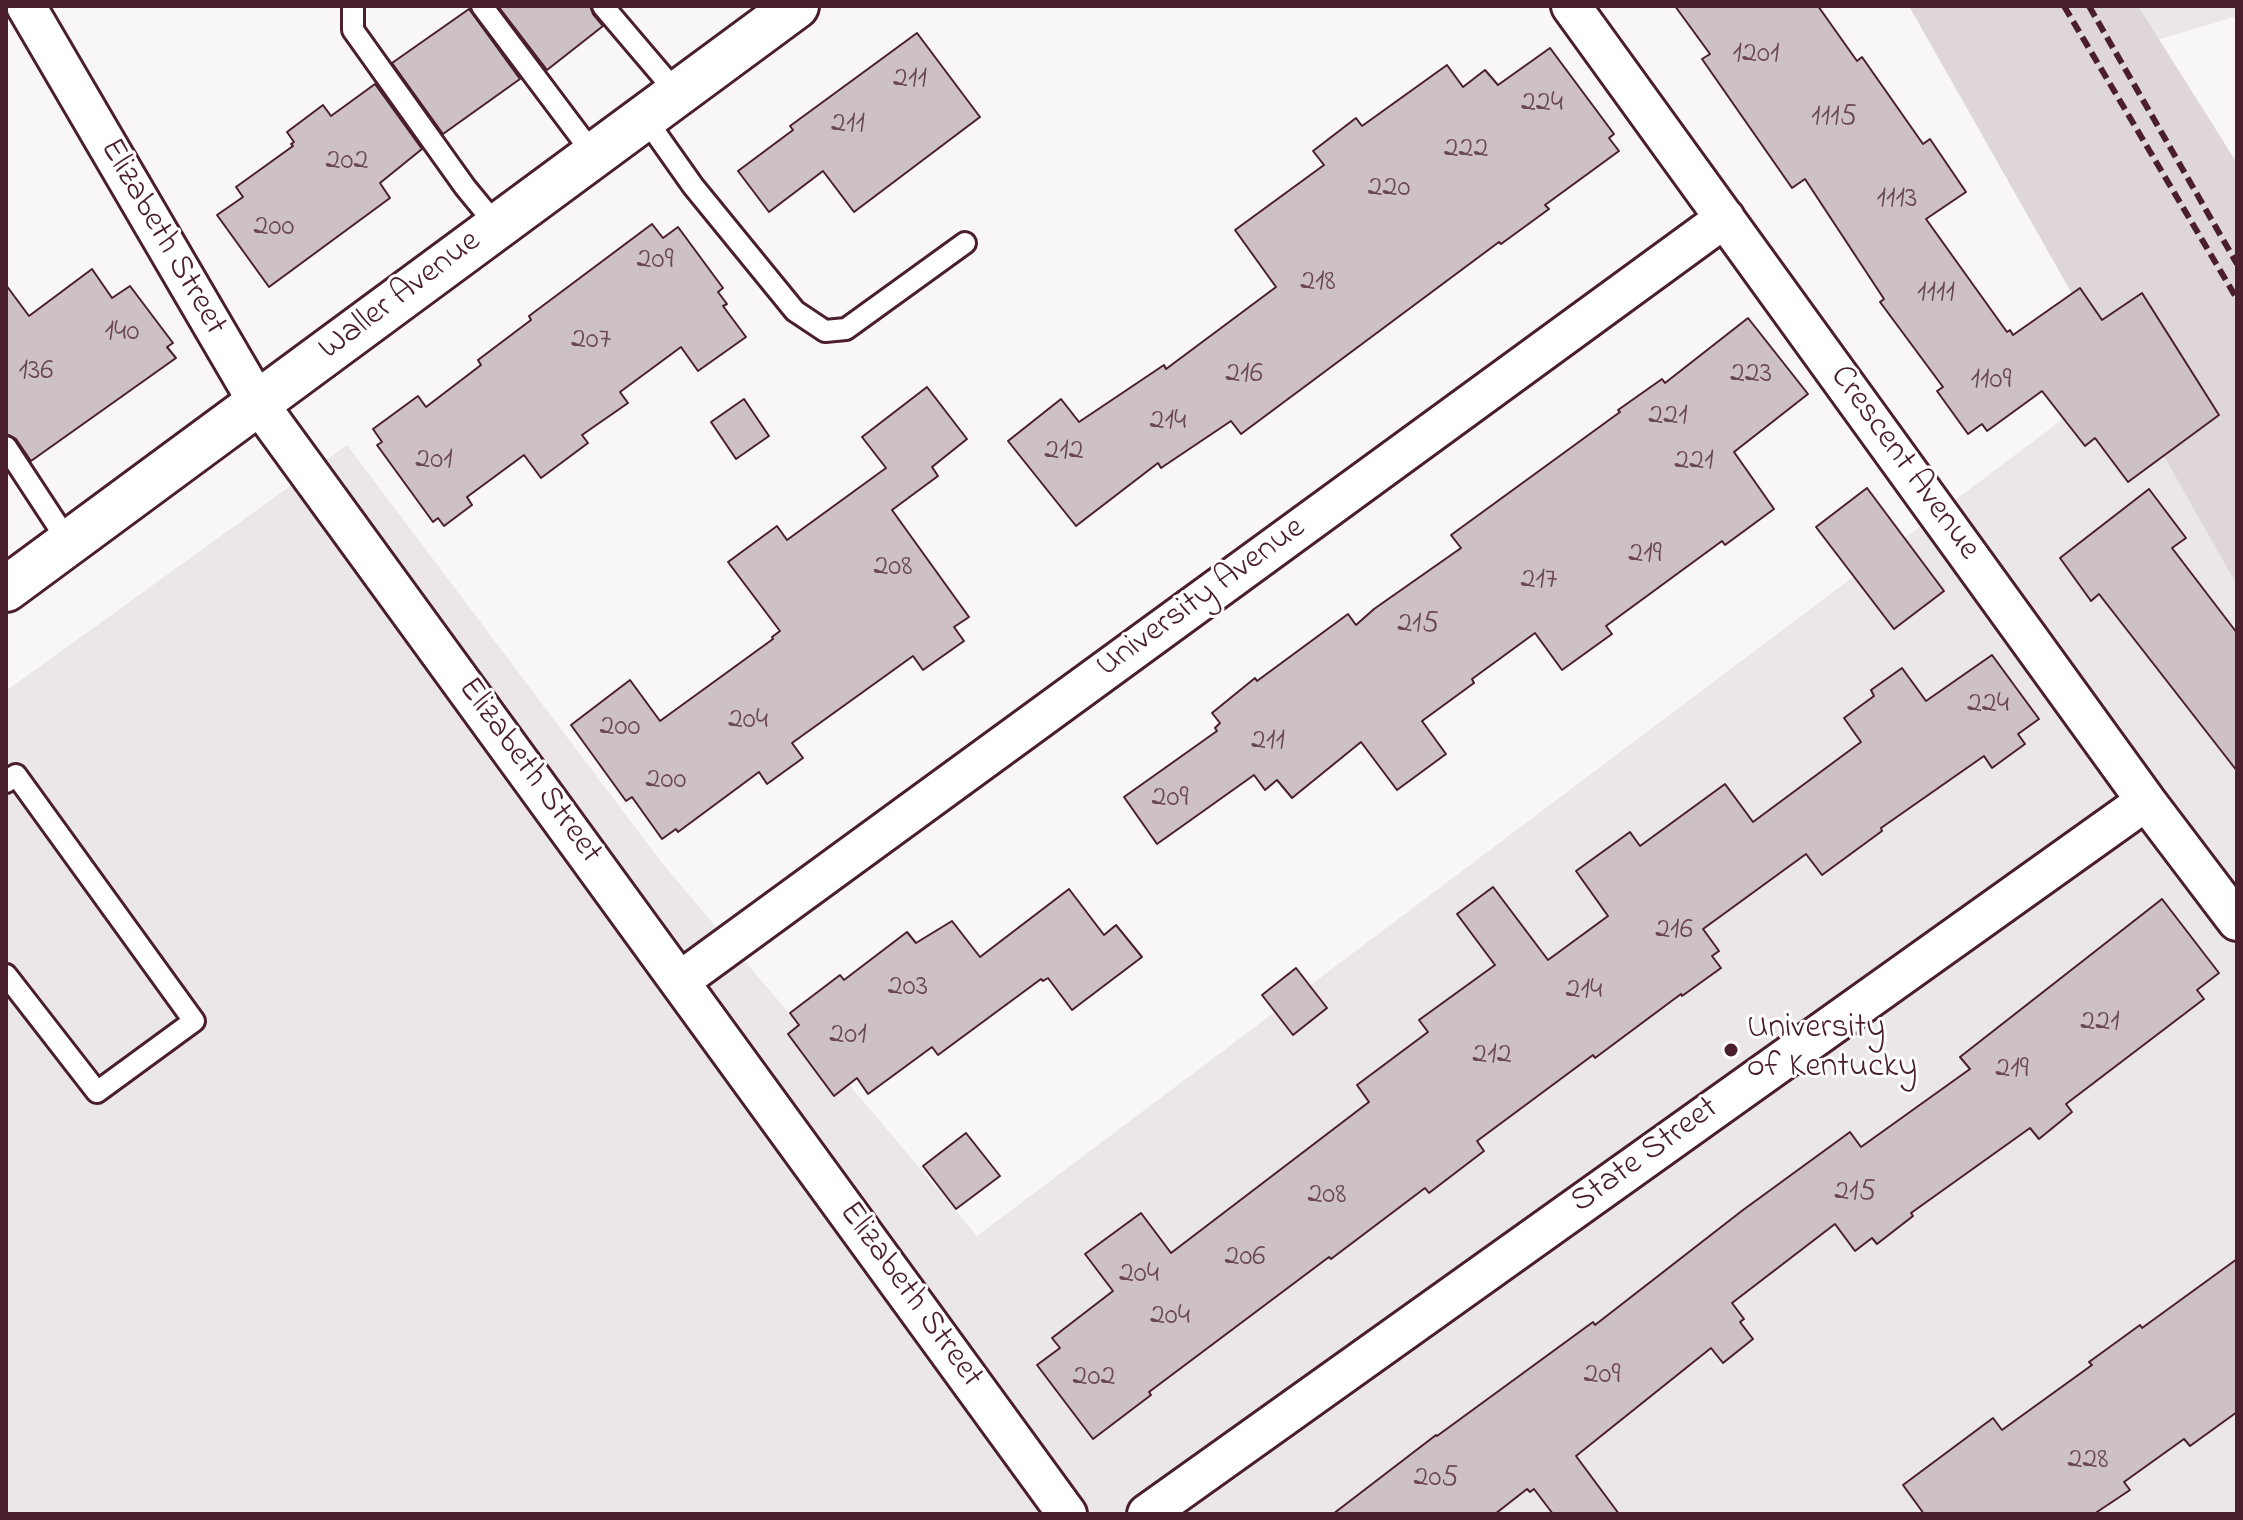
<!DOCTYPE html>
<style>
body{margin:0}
#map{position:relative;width:2243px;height:1520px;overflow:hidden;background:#f8f6f7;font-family:"Indie Flower",sans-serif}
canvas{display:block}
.frame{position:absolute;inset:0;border:8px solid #4a1f2b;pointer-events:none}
</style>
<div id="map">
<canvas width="2243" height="1520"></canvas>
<div class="frame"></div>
</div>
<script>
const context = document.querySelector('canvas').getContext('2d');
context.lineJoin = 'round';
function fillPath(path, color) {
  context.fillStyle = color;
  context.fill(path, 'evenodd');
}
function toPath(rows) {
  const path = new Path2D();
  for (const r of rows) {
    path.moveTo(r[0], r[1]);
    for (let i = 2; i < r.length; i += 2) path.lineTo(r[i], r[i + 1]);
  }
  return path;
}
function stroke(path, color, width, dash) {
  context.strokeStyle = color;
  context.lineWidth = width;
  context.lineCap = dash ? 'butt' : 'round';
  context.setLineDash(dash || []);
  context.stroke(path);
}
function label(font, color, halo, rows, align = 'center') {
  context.font = font + ' "Indie Flower",sans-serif';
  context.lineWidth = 6;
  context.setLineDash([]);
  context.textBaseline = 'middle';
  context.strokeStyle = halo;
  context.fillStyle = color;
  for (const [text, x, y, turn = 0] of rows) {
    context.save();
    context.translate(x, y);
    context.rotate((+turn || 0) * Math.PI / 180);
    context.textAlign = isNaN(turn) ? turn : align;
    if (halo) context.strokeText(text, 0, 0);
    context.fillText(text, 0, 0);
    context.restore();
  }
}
const built = toPath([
 [2138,6,2237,6,2237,16,2157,40],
 [2156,349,2237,506,2237,1514,6,1514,6,691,347,445,662,863,977,1236]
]);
const green = toPath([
 [1909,6,2138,6,2237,163,2237,585]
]);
const building = toPath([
 [498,6,590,6,593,14,603,26,547,70,498,6],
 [1675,6,1818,6,1857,61,1862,57,1923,144,1930,139,1966,192,1926,219,2007,332,2010,330,2013,335,2080,288,2102,320,2142,293,2219,415,2128,482,2095,438,2085,446,2042,391,1987,431,1982,424,1968,434,1937,391,1943,387,1880,302,1884,299,1805,179,1792,188,1702,59,1710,54,1675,6],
 [469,9,520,79,443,134,392,63,469,9],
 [917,33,980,117,854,212,823,171,769,212,738,171,793,130,790,126,917,33],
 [1550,48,1614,134,1609,138,1619,151,1545,205,1549,209,1501,244,1499,242,1241,434,1231,421,1161,468,1158,463,1076,526,1008,441,1061,399,1079,422,1164,365,1166,369,1276,287,1235,230,1324,165,1313,151,1356,118,1362,126,1447,65,1463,87,1485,70,1498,85,1550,48],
 [375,84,422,149,380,183,390,198,269,287,217,215,243,197,236,187,293,146,291,144,294,142,287,132,323,105,331,116,375,84],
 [652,224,663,238,678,227,723,288,718,292,727,304,723,306,746,337,698,371,681,347,620,392,628,403,582,435,588,443,541,478,524,455,467,497,472,505,444,526,438,518,433,522,377,445,382,442,373,429,418,396,426,407,481,365,478,360,531,320,529,316,652,224],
 [92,269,112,298,130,286,173,343,167,347,176,358,31,461,16,439,6,434,6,285,29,316,92,269],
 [1748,318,1808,394,1734,452,1774,509,1725,545,1722,541,1606,626,1612,634,1562,670,1535,633,1472,679,1474,683,1422,721,1446,754,1397,790,1361,742,1292,798,1277,780,1265,790,1254,775,1157,844,1124,797,1217,731,1215,728,1220,723,1212,713,1255,678,1257,681,1348,614,1356,625,1374,609,1461,548,1451,535,1620,412,1618,410,1662,379,1665,383,1748,318],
 [927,387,967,439,932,467,938,476,892,510,969,617,954,627,964,641,923,670,913,656,792,743,803,758,767,784,759,772,678,832,676,829,662,839,632,797,626,801,571,725,630,680,660,721,773,639,772,637,780,631,728,562,777,526,787,540,886,468,862,437,927,387],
 [744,399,769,436,736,459,711,422,744,399],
 [1867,488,1944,591,1894,629,1816,527,1867,488],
 [2149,489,2186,538,2172,548,2237,633,2237,771,2099,594,2091,601,2060,558,2149,489],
 [1992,655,2039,719,2018,734,2025,744,1992,768,1984,756,1881,828,1882,831,1822,875,1806,854,1703,929,1719,951,1712,956,1721,968,1682,996,1681,994,1595,1058,1593,1055,1477,1141,1484,1151,1429,1193,1425,1188,1331,1259,1329,1257,1149,1392,1151,1395,1093,1439,1037,1365,1060,1348,1052,1338,1113,1291,1085,1254,1141,1213,1171,1253,1369,1102,1357,1085,1428,1032,1419,1020,1495,965,1457,914,1493,887,1548,960,1608,916,1576,871,1630,832,1640,846,1725,784,1753,822,1861,742,1844,718,1874,696,1871,690,1902,668,1926,701,1992,655],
 [1069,889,1104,935,1116,925,1142,957,1072,1010,1048,978,1043,981,1041,979,938,1055,932,1047,868,1094,857,1078,834,1096,788,1034,799,1025,790,1013,840,975,844,980,907,932,916,943,952,921,980,957,1069,889],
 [2162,899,2219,973,2197,990,2204,999,2066,1104,2072,1112,2039,1139,2030,1128,1911,1213,1913,1216,1877,1244,1872,1238,1855,1251,1835,1224,1732,1303,1744,1319,1740,1322,1753,1339,1723,1363,1711,1348,1576,1456,1619,1514,1553,1514,1534,1489,1530,1492,1527,1489,1495,1514,1333,1514,1436,1435,1437,1436,1593,1322,1595,1325,1743,1210,1850,1132,1861,1147,1970,1069,1960,1057,2162,899],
 [1296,968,1327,1008,1293,1035,1262,995,1296,968],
 [966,1133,1000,1176,956,1209,923,1166,966,1133],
 [2237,1259,2237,1412,2190,1446,2184,1439,2124,1482,2130,1490,2094,1514,1924,1514,1903,1485,1993,1418,2002,1430,2092,1365,2089,1362,2140,1325,2142,1328,2237,1259]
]);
const service = toPath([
 [353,6,353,30,465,187,497,226],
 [482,6,594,155],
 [603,6,677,93],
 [645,118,693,186,795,311,825,331,846,329,965,243],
 [6,447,69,543],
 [6,782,16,775,194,1021,97,1092,6,975]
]);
const minor = toPath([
 [26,6,258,403,1067,1514],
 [1571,6,2146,801,2237,921],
 [680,981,1725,218],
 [1147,1514,2146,801]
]);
const secondary = toPath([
 [6,589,796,6]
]);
const rail = toPath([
 [2064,6,2237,299],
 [2089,6,2237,264]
]);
const markers = [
 [1731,1050,8,"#4a1f2b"]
];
const numberNames = [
 ["1201",1756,56],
 ["211",910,81],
 ["224",1542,105],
 ["1115",1834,119],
 ["211",848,126],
 ["222",1466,151],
 ["202",347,163],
 ["220",1389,190],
 ["1113",1897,201],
 ["200",274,229],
 ["209",655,262],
 ["218",1318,284],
 ["1111",1936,295],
 ["140",122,334],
 ["207",591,342],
 ["136",36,373],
 ["216",1244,376],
 ["223",1751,376],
 ["1109",1991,382],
 ["221",1668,418],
 ["214",1168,423],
 ["212",1064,453],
 ["201",434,462],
 ["221",1694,463],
 ["219",1645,556],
 ["208",893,569],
 ["217",1539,582],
 ["215",1418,626],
 ["224",1988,706],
 ["204",748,722],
 ["200",620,729],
 ["211",1268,743],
 ["200",666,782],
 ["209",1170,800],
 ["216",1674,932],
 ["203",908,989],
 ["214",1584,992],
 ["221",2100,1024],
 ["201",848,1037],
 ["212",1492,1057],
 ["219",2012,1071],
 ["215",1855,1194],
 ["208",1327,1197],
 ["206",1245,1259],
 ["204",1139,1276],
 ["204",1170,1318],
 ["209",1602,1377],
 ["202",1094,1379],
 ["228",2088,1462],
 ["205",1436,1480]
];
const streetNames = [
 ["Elizabeth Street",161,238,60],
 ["Waller Avenue",401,297,-37],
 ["Crescent Avenue",1903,464,54],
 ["University Avenue",1202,599,-36],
 ["Elizabeth Street",528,772,54],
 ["State Street",1646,1157,-36],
 ["Elizabeth Street",909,1296,54]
];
const poiNames = [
 ["University",1747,1030],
 ["of Kentucky",1747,1069]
];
fillPath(built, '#ebe6e8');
fillPath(green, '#ded6d9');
fillPath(building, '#cdc1c4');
stroke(building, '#4a1f2b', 2);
stroke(service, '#4a1f2b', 26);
stroke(minor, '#4a1f2b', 44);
stroke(secondary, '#4a1f2b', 50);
stroke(service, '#fff', 20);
stroke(minor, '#fff', 38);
stroke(secondary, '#fff', 44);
stroke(rail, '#4a1f2b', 6, [12, 6]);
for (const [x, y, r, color] of markers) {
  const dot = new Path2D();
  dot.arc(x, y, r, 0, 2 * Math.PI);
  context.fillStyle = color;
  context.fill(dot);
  stroke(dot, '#fff', 3);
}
label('30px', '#6b4851', null, numberNames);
label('34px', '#4a1f2b', '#fff', streetNames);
label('34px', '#4a1f2b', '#fff', poiNames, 'left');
</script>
